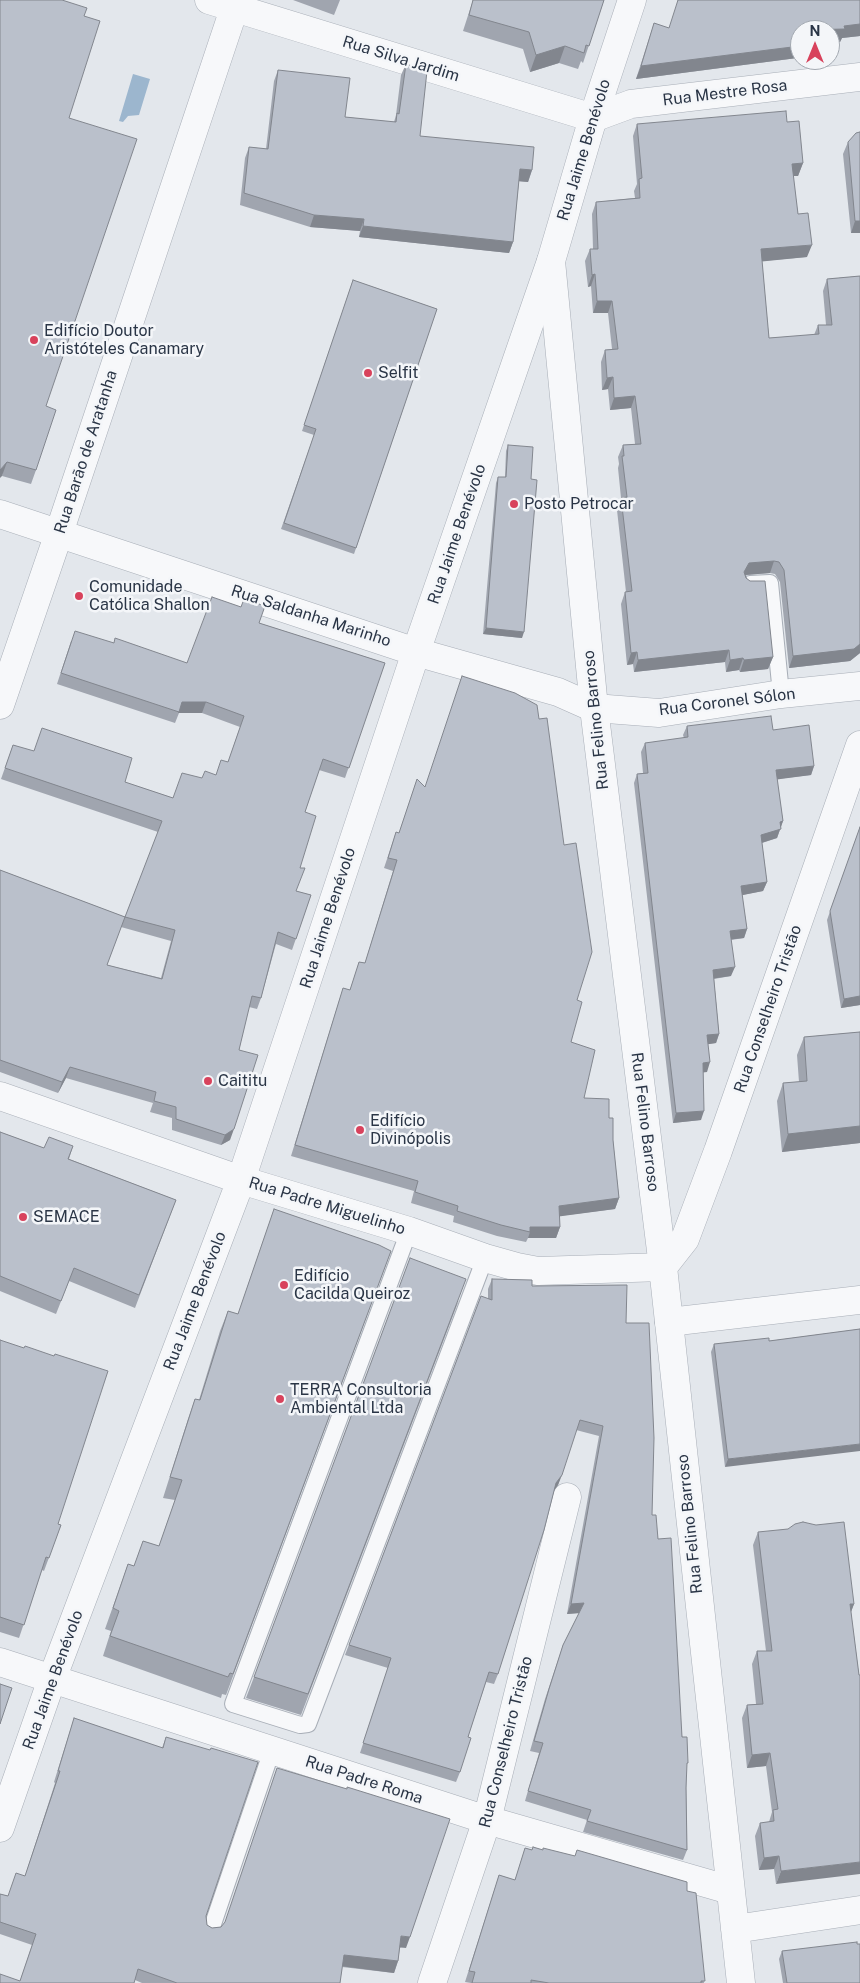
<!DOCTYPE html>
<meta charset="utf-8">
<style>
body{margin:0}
#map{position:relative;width:860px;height:1983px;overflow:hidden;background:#e3e7ec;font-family:"Public Sans",sans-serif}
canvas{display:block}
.north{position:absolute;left:790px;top:20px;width:50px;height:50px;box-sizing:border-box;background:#f4f6f9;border:1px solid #a3a9b1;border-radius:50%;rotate:0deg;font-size:14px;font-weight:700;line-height:20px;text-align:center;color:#2a3546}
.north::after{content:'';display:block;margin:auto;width:18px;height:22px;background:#d8425c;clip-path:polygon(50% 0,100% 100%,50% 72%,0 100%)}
</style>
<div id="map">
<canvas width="860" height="1983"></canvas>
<div class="north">N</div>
</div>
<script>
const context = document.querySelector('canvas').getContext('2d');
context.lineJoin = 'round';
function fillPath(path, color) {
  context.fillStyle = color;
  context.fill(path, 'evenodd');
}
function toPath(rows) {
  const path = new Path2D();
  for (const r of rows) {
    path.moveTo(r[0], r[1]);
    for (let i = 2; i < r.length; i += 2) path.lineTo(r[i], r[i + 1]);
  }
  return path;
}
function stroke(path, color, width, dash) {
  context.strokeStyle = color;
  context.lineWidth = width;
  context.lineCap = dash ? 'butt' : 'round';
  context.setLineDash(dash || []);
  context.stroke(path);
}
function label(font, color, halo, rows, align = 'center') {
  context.font = font + ' "Public Sans",sans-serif';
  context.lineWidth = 5;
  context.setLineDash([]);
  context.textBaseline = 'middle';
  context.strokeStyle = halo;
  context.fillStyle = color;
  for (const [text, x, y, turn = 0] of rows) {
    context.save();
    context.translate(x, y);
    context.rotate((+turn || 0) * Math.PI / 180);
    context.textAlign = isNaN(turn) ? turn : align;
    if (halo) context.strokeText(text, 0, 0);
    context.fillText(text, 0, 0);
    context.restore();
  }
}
const water = toPath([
 [133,74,150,79,139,115,128,116,123,122,119,121]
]);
const service = toPath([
 [750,584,770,583,781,694],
 [409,1231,233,1704,300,1725,308,1724,485,1258],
 [211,1930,272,1750]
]);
const minor = toPath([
 [209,0,593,118,631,104,860,77],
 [551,261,594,708,663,1267,741,1983],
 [663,1267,685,1239,718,1151,860,745],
 [0,1662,487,1820,730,1890],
 [735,1929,860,1910],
 [432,1983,487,1820,567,1497]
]);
const tertiary = toPath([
 [0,514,416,652,558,692,594,708,659,713,781,694,860,686],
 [0,705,59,533,237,0],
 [0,1096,241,1180,409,1231,485,1258,517,1267,538,1271,663,1267],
 [669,1322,860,1300],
 [0,1828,52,1679,241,1180,416,652,551,261,593,118,632,0]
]);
const wall = toPath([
 [293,0,340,0,334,15],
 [473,0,604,0,583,63,581,61,578,69,559,63,530,72,523,49,463,31],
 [860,0,860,36,842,38,840,42,800,30,800,51,797,58,636,79,654,23,668,28],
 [84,16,69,118,46,406,36,470,31,484,2,476],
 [406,64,420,136,532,170,528,182,519,181,513,242,509,253,359,237,360,231,310,227,240,205,245,158,249,147,266,149,274,81,278,70,345,117,394,122,396,115,401,75],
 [787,122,803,163,798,176,793,176,798,214,807,257,762,261,769,338,814,335,818,325,826,325,823,291,827,279,860,276,860,653,850,661,789,668,780,582,775,574,770,573,746,575,773,657,768,669,740,672,739,670,726,672,725,662,634,672,633,664,627,665,621,604,625,592,626,592,617,510,621,498,618,468,619,464,618,457,623,445,635,444,631,408,610,410,608,389,602,390,601,362,605,350,612,349,608,313,593,313,591,286,588,287,585,261,590,249,593,249,592,214,596,202,635,198,634,191,637,184,633,136,637,124],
 [848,142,860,233,851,233,843,154],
 [353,280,437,309,354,554,281,529,314,435,302,431],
 [508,445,531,479,522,638,483,634,496,483,498,477,505,477,506,451],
 [259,623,385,663,345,778,319,770,305,812,300,868,296,891,311,895,292,950,276,944,261,998,257,1009,249,1007,239,1050,230,1140,221,1145,172,1130,172,1118,150,1112,153,1103,66,1078,58,1093,0,1072,0,870,125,917,158,832,1,779,13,745,173,798,202,778,216,775,228,762,240,727,202,713,179,713,175,723,57,684,71,641,113,643,187,663],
 [121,927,171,941,161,978,107,965],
 [687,726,773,730,814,766,811,775,777,779,783,821,777,838,762,843,767,882,763,891,742,895,747,929,744,938,731,940,731,976,714,979,719,1034,716,1043,708,1044,707,1072,703,1072,701,1120,673,1123,634,783,637,774,643,773,641,752,645,743,684,738,683,735],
 [417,779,425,787,577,1000,571,1042,584,1098,609,1118,613,1140,619,1198,615,1209,559,1216,560,1227,556,1238,528,1238,526,1242,497,1236,453,1222,454,1216,411,1203,414,1191,291,1156,343,988,350,990,359,962,365,963,393,871,384,868,396,832,399,833],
 [860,827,860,1005,841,1008,827,920],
 [860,1032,860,1143,782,1152,777,1101,783,1083,799,1082,797,1055,804,1037],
 [0,1132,44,1148,73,1146,69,1159,176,1200,135,1308,69,1281,56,1314,0,1291],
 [274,1209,391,1251,226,1695,222,1694,221,1698,103,1656,111,1631,105,1629,128,1564,134,1566,143,1541,159,1546,175,1500,163,1498,188,1419,195,1399,199,1400,220,1331,228,1311,238,1314],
 [492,1279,532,1286,626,1323,652,1515,658,1539,686,1767,687,1850,683,1860,583,1832,587,1820,525,1801,539,1753,530,1751,545,1699,563,1645,579,1613,567,1614,599,1436,576,1430,558,1485,554,1491,498,1674,494,1684,486,1682,468,1737,460,1772,456,1782,360,1753,388,1668,345,1655,481,1296,488,1299,488,1289],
 [459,1300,301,1715,246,1698,254,1677],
 [860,1329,725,1467,711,1352,714,1344,769,1341],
 [0,1340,58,1524,61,1525,44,1571,42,1570,19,1638,0,1632],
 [758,1532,854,1604,851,1612,859,1675,776,1884,774,1869,759,1870,755,1836,760,1823,769,1822,772,1812,766,1766,747,1768,742,1718,747,1705,756,1704,752,1664,757,1651,766,1651,753,1545],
 [74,1718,162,1748,166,1737,207,1925,212,1928,221,1927,406,1948,400,1947,398,1961,394,1973,342,1967,340,1983,142,1983,135,1980,20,1981,32,1945,0,1934,0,1894,8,1896,25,1876,55,1783,54,1782],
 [525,1848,687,1891,704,1983,471,1983,465,1982,499,1875,515,1880],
 [857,1944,860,1983,783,1983,779,1959,782,1951]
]);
const shadedWall = toPath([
 [860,24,860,36,842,38,840,42,830,42,830,30,844,26],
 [565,46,559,63,530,72,536,55],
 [800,46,800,51,797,58,636,79,641,66],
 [803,163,798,176,788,176,792,164],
 [520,169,532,170,528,182,516,181],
 [314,215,364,219,360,231,310,227],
 [855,221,860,221,860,233,851,233],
 [363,226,513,242,509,253,359,237],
 [812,245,807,257,757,262,761,249],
 [595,274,591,286,588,287,592,275],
 [597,301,612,301,608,313,593,313],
 [613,377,608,389,602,390,607,378],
 [635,396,631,408,610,410,614,398],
 [7,462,2,476,0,478,0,470],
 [774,561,770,573,745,575,744,572,749,563],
 [486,628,524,632,522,638,483,634],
 [860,644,860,653,850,661,789,668,793,656],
 [729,650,725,662,634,672,638,660],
 [637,652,633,664,627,665,631,653],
 [773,657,768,669,740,672,744,660],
 [743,658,739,670,726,672,730,660],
 [182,702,206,702,202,713,178,713],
 [814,766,811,775,773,780,776,770],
 [783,821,777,838,758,844,761,835,780,822],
 [767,882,763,891,738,896,741,886],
 [747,929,744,938,726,940,730,931],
 [735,967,731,976,710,979,713,970],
 [860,996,860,1005,841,1008,844,999],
 [719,1034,716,1043,703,1045,707,1035],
 [710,1062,707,1072,699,1073,703,1063],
 [70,1067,66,1078,58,1093,62,1082],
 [704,1111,701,1120,673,1123,676,1113],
 [860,1126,860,1143,782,1152,788,1134],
 [234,1129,230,1140,221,1145,225,1135],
 [619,1198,615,1209,555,1217,559,1206],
 [530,1227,560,1227,556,1238,528,1238,530,1232],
 [860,1444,860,1451,725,1467,728,1459],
 [562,1475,558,1485,552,1493,556,1483],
 [584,1603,580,1613,567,1614,571,1604],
 [850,1604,854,1604,849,1617],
 [770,1753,766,1766,747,1768,752,1755],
 [779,1856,774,1869,759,1870,764,1858],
 [860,1862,860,1874,776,1884,781,1871],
 [401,1936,410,1937,406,1948,397,1947],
 [344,1955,398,1961,394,1973,340,1966]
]);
const building = toPath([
 [0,0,62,0,87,8,84,16,100,21,69,118,137,139,46,406,56,410,36,470,7,462,0,470,0,0],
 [473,0,604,0,589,46,586,45,584,53,565,46,536,55,529,32,469,15,473,0],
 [678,0,860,0,860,24,844,26,845,29,800,30,800,46,641,66,654,23,669,28,678,0],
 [406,64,427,71,420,136,534,147,532,170,520,169,513,242,363,226,364,219,314,215,244,193,249,147,268,149,278,70,350,78,345,117,396,122,397,113,399,114,406,64],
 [786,111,787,122,799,121,803,163,792,164,798,214,808,213,812,245,761,249,769,338,819,334,818,325,832,325,827,279,860,276,860,644,854,649,793,656,784,570,779,562,774,561,749,563,744,572,746,578,750,581,765,581,773,657,744,660,743,658,730,660,729,650,638,660,637,652,631,653,625,592,632,591,621,498,627,497,622,456,624,456,623,445,641,444,635,396,614,398,613,377,607,378,605,350,618,349,612,301,597,301,595,274,592,275,590,249,598,249,596,202,640,198,639,179,642,178,637,124,786,111],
 [860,132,860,221,855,221,848,142,856,133,860,132],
 [353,280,437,309,356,548,284,523,316,429,304,425,353,280],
 [508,445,533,447,531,479,537,480,524,632,486,628,498,477,506,477,508,445],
 [212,597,241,607,244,599,265,606,259,623,385,663,349,768,323,759,305,812,316,816,300,868,305,868,296,891,311,895,296,939,278,932,261,998,252,996,239,1050,258,1055,234,1129,225,1135,176,1119,176,1107,154,1101,156,1092,70,1067,62,1082,0,1060,0,870,125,917,162,821,5,768,13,745,34,751,42,728,132,758,125,782,173,798,182,773,202,778,205,771,216,775,221,760,228,762,244,716,206,702,182,702,179,712,61,673,75,631,114,643,115,638,187,663,212,597],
 [125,917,175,930,162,979,107,965,125,917],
 [462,676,515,693,537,705,539,719,547,718,564,845,576,843,592,952,577,1000,582,1002,571,1042,595,1050,584,1098,609,1099,609,1118,613,1118,613,1140,619,1198,559,1206,560,1227,530,1227,530,1232,501,1225,457,1211,458,1206,415,1192,418,1181,295,1145,343,988,350,990,359,962,365,963,397,860,388,858,396,832,399,833,417,779,425,787,462,676],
 [771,716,773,730,809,725,814,766,776,770,783,821,780,822,781,829,761,835,767,882,741,886,747,929,730,931,735,967,713,970,719,1034,707,1035,710,1062,703,1063,704,1111,676,1113,637,774,648,773,645,743,688,737,687,726,771,716],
 [860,827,860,996,844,999,830,911,860,827],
 [860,1032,860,1126,788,1134,783,1083,807,1081,804,1037,860,1032],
 [0,1132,44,1148,49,1137,73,1146,68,1159,176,1200,139,1295,74,1268,61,1301,0,1276,0,1132],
 [274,1209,379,1245,391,1251,233,1674,230,1673,228,1677,110,1636,119,1611,113,1608,128,1564,134,1566,143,1541,159,1546,182,1480,170,1477,195,1399,200,1400,228,1311,238,1314,274,1209],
 [410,1258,466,1279,308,1694,254,1677,410,1258],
 [492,1279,532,1280,532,1286,627,1285,626,1323,649,1323,654,1438,652,1515,656,1515,658,1539,671,1538,682,1737,687,1737,688,1763,687,1763,686,1788,687,1850,587,1821,591,1810,528,1791,543,1743,534,1741,549,1689,563,1645,584,1603,571,1604,603,1426,580,1420,562,1475,556,1483,544,1530,498,1674,489,1672,468,1737,471,1738,460,1772,363,1743,391,1658,349,1645,481,1296,492,1300,492,1279],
 [860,1329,860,1444,728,1459,714,1344,769,1338,769,1341,860,1329],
 [0,1340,24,1348,25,1346,54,1356,55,1354,108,1371,58,1524,61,1525,49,1558,46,1557,24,1625,0,1617,0,1340],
 [803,1522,816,1525,844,1522,854,1604,850,1604,859,1675,860,1675,860,1862,781,1871,779,1856,764,1858,760,1823,774,1821,773,1810,778,1809,770,1753,752,1755,747,1705,763,1704,757,1651,772,1651,758,1532,788,1529,795,1524,803,1522],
 [0,1684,12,1688,0,1724,0,1684],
 [74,1718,163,1748,166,1737,210,1750,211,1748,258,1762,206,1916,207,1925,212,1928,221,1927,225,1922,277,1768,347,1789,347,1787,450,1819,410,1937,401,1936,398,1961,344,1955,340,1983,177,1983,138,1969,134,1983,0,1983,0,1974,20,1981,36,1934,0,1922,0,1894,8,1896,16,1873,25,1876,60,1771,58,1771,74,1718],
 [533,1847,543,1850,543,1848,575,1856,577,1850,687,1882,687,1891,696,1893,705,1981,701,1981,701,1983,549,1983,531,1980,531,1983,472,1983,475,1972,469,1971,499,1875,515,1880,525,1848,532,1850,533,1847],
 [857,1942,857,1944,860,1944,860,1983,787,1983,782,1951,857,1942]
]);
const markers = [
 [34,340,5,"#d8425c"],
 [368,373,5,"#d8425c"],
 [514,504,5,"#d8425c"],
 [79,596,5,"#d8425c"],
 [208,1081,5,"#d8425c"],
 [360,1130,5,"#d8425c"],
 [23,1217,5,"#d8425c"],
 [284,1285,5,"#d8425c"],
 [280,1399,5,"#d8425c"]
];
const streetNames = [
 ["Rua Silva Jardim",401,59,17],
 ["Rua Mestre Rosa",725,93,-7],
 ["Rua Jaime Benévolo",584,150,-73],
 ["Rua Barão de Aratanha",86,452,-72],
 ["Rua Jaime Benévolo",457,534,-71],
 ["Rua Saldanha Marinho",311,616,18],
 ["Rua Coronel Sólon",727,702,-7],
 ["Rua Felino Barroso",596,720,-96],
 ["Rua Jaime Benévolo",328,918,-72],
 ["Rua Conselheiro Tristão",768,1009,-71],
 ["Rua Felino Barroso",645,1122,83],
 ["Rua Padre Miguelinho",327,1206,17],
 ["Rua Jaime Benévolo",195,1301,-69],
 ["Rua Felino Barroso",690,1524,-96],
 ["Rua Jaime Benévolo",53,1680,-70],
 ["Rua Conselheiro Tristão",506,1742,-76],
 ["Rua Padre Roma",364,1780,18]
];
const poiNames = [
 ["Edifício Doutor",44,331],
 ["Aristóteles Canamary",44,349],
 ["Selfit",378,373],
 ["Posto Petrocar",524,504],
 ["Comunidade",89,587],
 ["Católica Shallon",89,605],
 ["Caititu",218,1081],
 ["Edifício",370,1121],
 ["Divinópolis",370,1139],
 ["SEMACE",33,1217],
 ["Edifício",294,1276],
 ["Cacilda Queiroz",294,1294],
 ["TERRA Consultoria",290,1390],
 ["Ambiental Ltda",290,1408]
];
fillPath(water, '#9cb6ce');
stroke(service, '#a8aeb7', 18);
stroke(minor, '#a8aeb7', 29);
stroke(tertiary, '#a8aeb7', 29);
stroke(service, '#f7f8fa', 16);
stroke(minor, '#f7f8fa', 28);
stroke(tertiary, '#f7f8fa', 28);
fillPath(wall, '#a0a5af');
fillPath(shadedWall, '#82868e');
fillPath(building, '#bac0cb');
stroke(building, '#82868e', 1);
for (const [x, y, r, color] of markers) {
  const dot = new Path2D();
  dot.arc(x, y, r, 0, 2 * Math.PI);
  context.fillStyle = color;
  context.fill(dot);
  stroke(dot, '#f4f6f9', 2);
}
label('16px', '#2a3546', '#f4f6f9', streetNames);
label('16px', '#2a3546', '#f4f6f9', poiNames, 'left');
</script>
